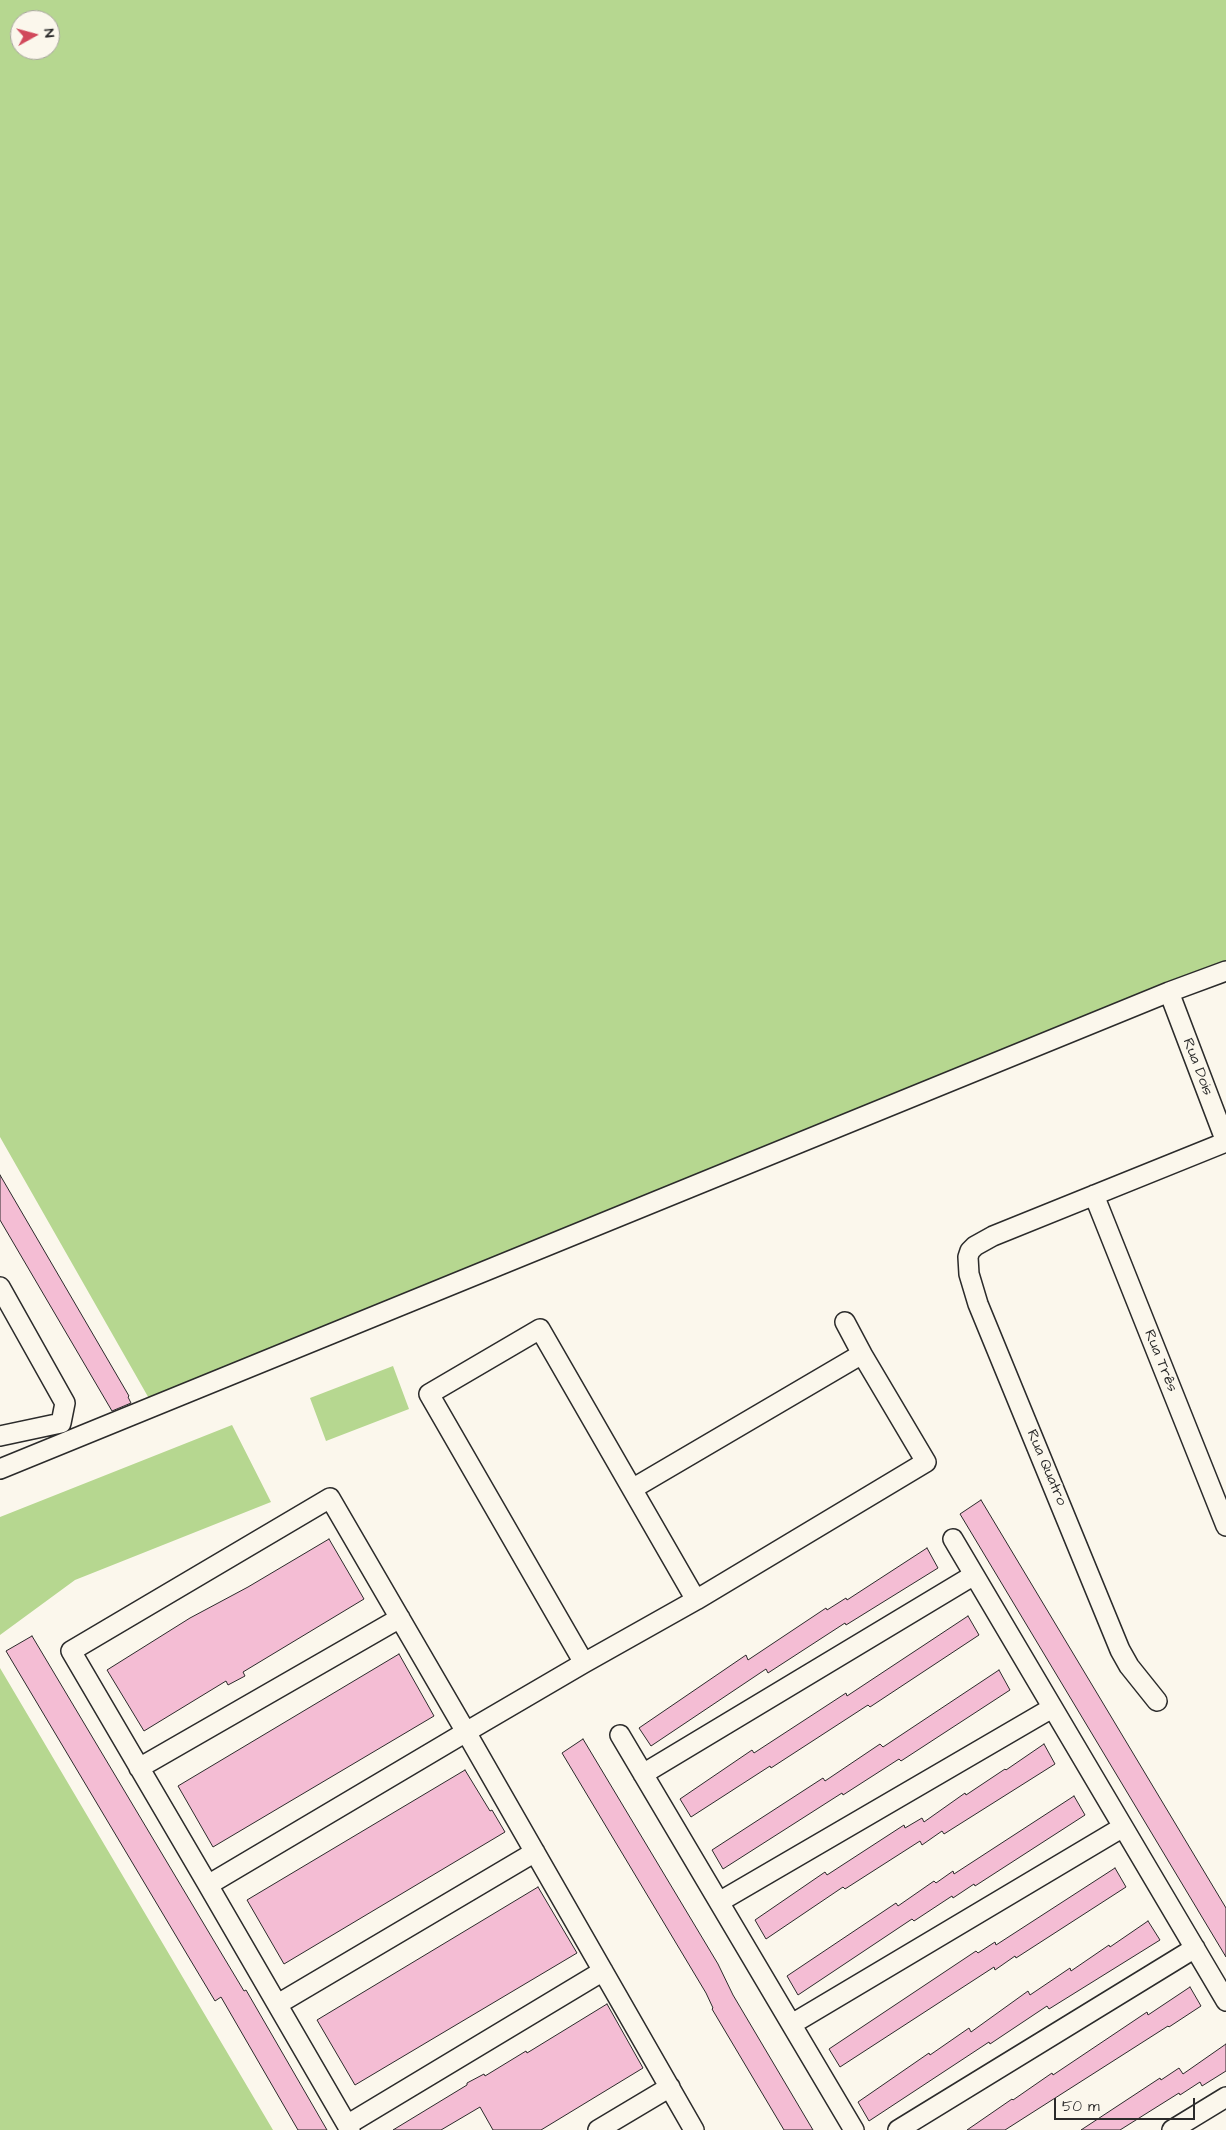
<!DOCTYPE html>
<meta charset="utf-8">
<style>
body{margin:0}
#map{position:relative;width:1226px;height:2130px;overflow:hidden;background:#fbf7ec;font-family:"Architects Daughter",sans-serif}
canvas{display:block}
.north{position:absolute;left:10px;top:10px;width:50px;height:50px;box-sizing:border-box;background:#fbf7ec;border:1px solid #a8a59f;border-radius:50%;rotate:83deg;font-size:14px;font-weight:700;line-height:20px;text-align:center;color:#2b2b2b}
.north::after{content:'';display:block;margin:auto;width:18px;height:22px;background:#d1495b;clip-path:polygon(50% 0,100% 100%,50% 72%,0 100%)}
.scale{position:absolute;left:1054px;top:2098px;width:141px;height:22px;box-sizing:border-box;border:2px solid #2b2b2b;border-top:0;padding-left:6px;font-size:15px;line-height:18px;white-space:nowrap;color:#2b2b2b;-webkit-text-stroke:4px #fbf7ec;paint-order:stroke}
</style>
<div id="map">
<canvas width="1226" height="2130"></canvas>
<div class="north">N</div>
<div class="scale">50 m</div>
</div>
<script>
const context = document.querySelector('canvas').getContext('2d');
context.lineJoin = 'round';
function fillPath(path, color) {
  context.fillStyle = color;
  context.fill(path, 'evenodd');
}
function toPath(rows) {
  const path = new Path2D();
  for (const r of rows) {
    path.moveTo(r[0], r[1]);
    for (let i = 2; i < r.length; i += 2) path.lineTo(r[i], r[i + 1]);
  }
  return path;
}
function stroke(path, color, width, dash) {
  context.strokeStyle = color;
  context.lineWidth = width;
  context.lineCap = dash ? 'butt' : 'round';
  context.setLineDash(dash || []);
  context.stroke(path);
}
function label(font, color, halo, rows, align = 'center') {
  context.font = font + ' "Architects Daughter",sans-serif';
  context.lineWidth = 4;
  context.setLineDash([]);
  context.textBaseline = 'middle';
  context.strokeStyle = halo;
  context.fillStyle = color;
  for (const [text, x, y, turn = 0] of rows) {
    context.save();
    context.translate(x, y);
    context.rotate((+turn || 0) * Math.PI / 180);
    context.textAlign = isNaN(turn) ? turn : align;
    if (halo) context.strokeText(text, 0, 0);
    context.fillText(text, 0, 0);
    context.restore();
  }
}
const green = toPath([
 [0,0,1226,0,1226,967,151,1402,0,1137],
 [20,20,50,20,50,50,20,50],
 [393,1366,409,1409,326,1441,310,1398],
 [232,1425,271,1502,75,1580,0,1635,0,1517],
 [0,1668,273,2130,0,2130]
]);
const building = toPath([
 [0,1175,129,1396,128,1397,131,1403,112,1411,0,1220,0,1175],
 [981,1500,1226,1908,1226,1957,960,1514,981,1500],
 [329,1539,364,1599,243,1672,245,1676,228,1685,226,1681,144,1731,107,1670,190,1618,248,1587,329,1539],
 [927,1548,938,1568,846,1625,845,1623,768,1673,766,1669,651,1746,639,1728,746,1655,748,1660,826,1608,827,1610,846,1598,847,1600,927,1548],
 [968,1616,979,1635,870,1707,868,1705,771,1768,770,1766,691,1817,680,1799,752,1750,754,1753,846,1693,847,1696,968,1616],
 [32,1636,220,1951,244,1991,246,1990,327,2130,298,2130,221,1997,215,2001,191,1961,6,1651,32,1636],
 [399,1654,434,1716,213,1847,178,1786,399,1654],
 [999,1670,1010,1690,901,1761,899,1759,843,1795,842,1793,723,1869,712,1850,823,1778,825,1781,880,1744,883,1747,999,1670],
 [583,1739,718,1964,733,1995,813,2130,784,2130,712,2009,713,2008,706,1993,562,1753,583,1739],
 [1044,1744,1055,1764,944,1834,942,1831,922,1845,920,1841,845,1889,843,1887,766,1939,755,1920,825,1872,827,1875,904,1825,905,1828,922,1818,924,1822,965,1793,966,1795,1005,1769,1006,1770,1044,1744],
 [465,1770,490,1811,492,1810,505,1832,284,1964,247,1900,465,1770],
 [1074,1796,1085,1815,975,1886,974,1884,953,1898,952,1896,914,1921,912,1919,798,1995,787,1976,896,1903,898,1906,934,1881,936,1883,953,1871,954,1874,1074,1796],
 [1115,1868,1126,1887,1016,1958,1015,1956,995,1970,994,1967,840,2067,829,2049,976,1951,978,1953,995,1942,996,1945,1115,1868],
 [538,1887,577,1953,355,2085,317,2020,538,1887],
 [1148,1921,1160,1940,1049,2009,1047,2006,990,2044,989,2042,869,2121,858,2102,929,2053,930,2055,969,2028,971,2032,1028,1991,1030,1995,1070,1968,1071,1971,1109,1945,1110,1947,1148,1921],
 [1190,1987,1201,2006,1169,2027,1168,2026,1005,2130,967,2130,1012,2099,1013,2100,1052,2073,1053,2075,1147,2012,1148,2015,1190,1987],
 [607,2004,643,2068,541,2130,493,2130,480,2107,441,2130,393,2130,467,2085,467,2083,484,2074,485,2076,526,2051,527,2053,607,2004],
 [1226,2044,1226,2071,1202,2086,1200,2082,1180,2095,1179,2093,1120,2130,1081,2130,1160,2078,1161,2080,1179,2068,1183,2074,1226,2044]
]);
const minor = toPath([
 [1169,992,1226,1142],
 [1094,1195,1226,1526],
 [0,1287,65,1403,61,1423,0,1436],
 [845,1322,862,1354],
 [0,1469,1169,992,1226,971],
 [632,1489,862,1354,926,1462,696,1600,584,1663,466,1732,208,1885,71,1651,330,1498,466,1732,694,2130],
 [953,1539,1226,2001],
 [584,1663,429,1394,540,1329,696,1600],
 [1157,1701,1129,1666,1120,1650,978,1304,969,1274,968,1257,970,1251,975,1246,993,1236,1226,1142],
 [620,1735,854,2130],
 [139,1768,400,1618],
 [643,1774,974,1575],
 [208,1885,350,2130],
 [719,1902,1052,1708],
 [278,2004,535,1852],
 [792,2024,1123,1827],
 [347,2125,603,1971],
 [598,2130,670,2087],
 [898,2130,1195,1948],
 [1172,2130,1226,2097]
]);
const streetNames = [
 ["Rua Dois",1197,1067,69],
 ["Rua Três",1160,1361,68],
 ["Rua Quatro",1046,1468,67]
];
fillPath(green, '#b6d790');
fillPath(building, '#f4bdd4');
stroke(building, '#2b2b2b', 1);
stroke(minor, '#2b2b2b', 22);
stroke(minor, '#fbf7ec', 19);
label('15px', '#2b2b2b', '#fbf7ec', streetNames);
</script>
